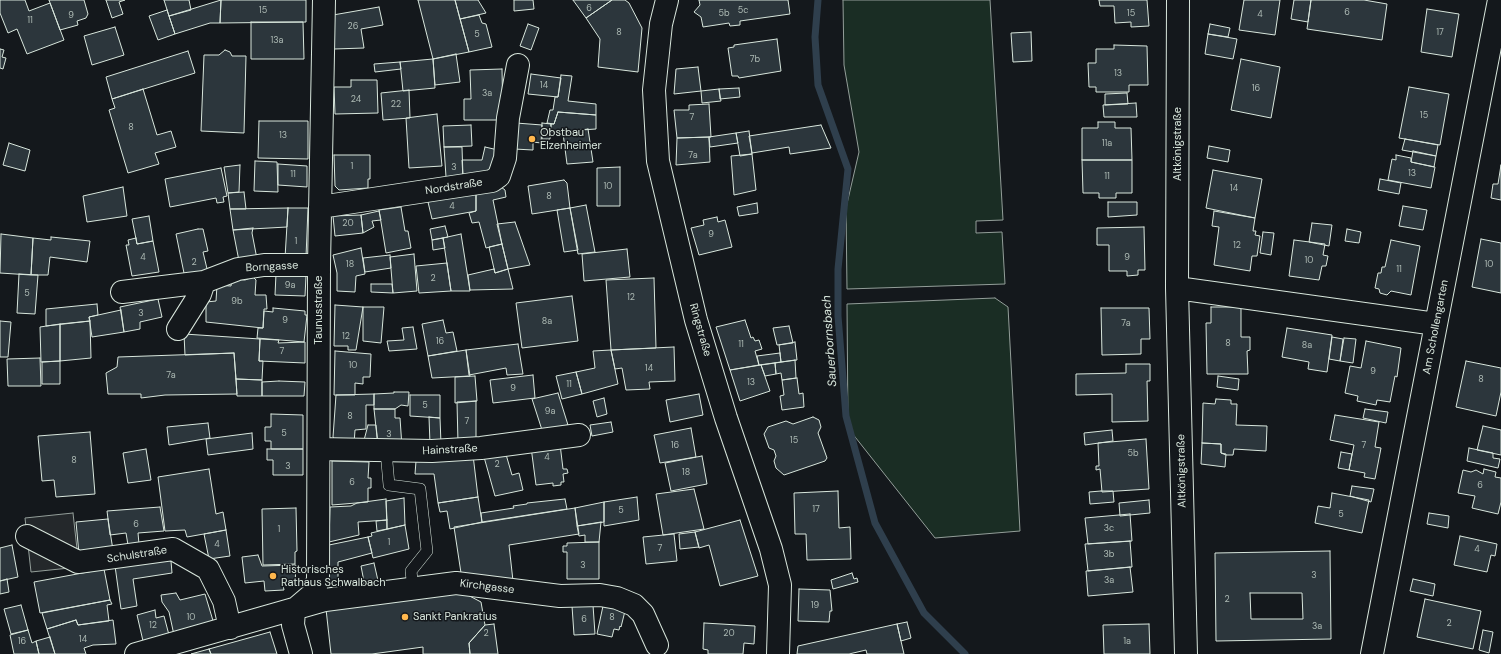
<!DOCTYPE html>
<meta charset="utf-8">
<style>
body{margin:0}
canvas{display:block;background:#14181c}
</style>
<canvas width="1501" height="654"></canvas>
<script>
const context = document.querySelector('canvas').getContext('2d');
context.lineJoin = 'round';
function fillPath(path, color) {
  context.fillStyle = color;
  context.fill(path, 'evenodd');
}
function toPath(rows) {
  const path = new Path2D();
  for (const r of rows) {
    path.moveTo(r[0], r[1]);
    for (let i = 2; i < r.length; i += 2) path.lineTo(r[i], r[i + 1]);
  }
  return path;
}
function stroke(path, color, width, dash) {
  context.strokeStyle = color;
  context.lineWidth = width;
  context.lineCap = dash ? 'butt' : 'round';
  context.setLineDash(dash || []);
  context.stroke(path);
}
function label(font, color, halo, rows, align = 'center') {
  context.font = font + ' "DM Sans",sans-serif';
  context.lineWidth = 3;
  context.setLineDash([]);
  context.textBaseline = 'middle';
  context.strokeStyle = halo;
  context.fillStyle = color;
  for (const [text, x, y, turn = 0] of rows) {
    context.save();
    context.translate(x, y);
    context.rotate((+turn || 0) * Math.PI / 180);
    context.textAlign = isNaN(turn) ? turn : align;
    if (halo) context.strokeText(text, 0, 0);
    context.fillText(text, 0, 0);
    context.restore();
  }
}
const green = toPath([
 [843,0,990,0,1003,220,976,221,976,233,1002,232,1005,284,847,289,846,208,859,152,844,65,843,0],
 [995,298,1008,307,1020,531,935,538,848,428,847,304,995,298]
]);
const parking = toPath([
 [73,513,79,567,31,572,25,518,73,513]
]);
const stream = toPath([
 [818,0,815,37,818,85,848,169,838,269,838,316,846,416,875,523,924,613,965,654]
]);
const building = toPath([
 [0,0,25,0,29,11,50,3,64,40,27,54,17,29,8,33,0,13,0,0],
 [49,0,84,0,88,14,86,18,77,21,78,25,60,30,49,0],
 [106,0,125,0,119,2,123,14,112,18,106,0],
 [164,0,189,0,191,10,169,16,164,0],
 [221,0,306,0,306,22,220,23,221,0],
 [221,0,220,23,210,23,175,34,169,16,221,0],
 [418,0,455,0,469,52,433,59,418,0],
 [455,0,478,0,486,13,460,19,455,0],
 [514,0,533,0,534,9,514,11,514,0],
 [573,0,612,0,586,18,573,0],
 [612,0,625,0,629,3,642,28,638,72,598,67,600,39,586,18,612,0],
 [699,0,788,0,790,14,740,21,740,25,730,26,729,23,703,27,701,17,694,12,700,5,699,0],
 [1099,0,1147,0,1149,26,1131,27,1131,22,1115,23,1114,6,1100,6,1099,0],
 [1244,0,1280,0,1275,35,1239,30,1244,0],
 [1294,0,1311,0,1308,22,1291,19,1294,0],
 [1311,0,1364,0,1387,4,1382,40,1307,29,1311,0],
 [379,7,383,25,361,29,364,48,334,49,333,15,379,7],
 [1427,9,1459,14,1452,57,1421,52,1427,9],
 [167,10,175,34,158,40,149,16,167,10],
 [479,15,482,23,486,24,492,47,469,52,460,19,479,15],
 [251,22,303,22,304,59,251,59,251,22],
 [528,24,539,28,531,50,520,46,528,24],
 [1210,24,1230,28,1228,37,1208,34,1210,24],
 [115,27,124,55,92,65,84,36,115,27],
 [1031,32,1032,61,1013,62,1011,33,1031,32],
 [1208,34,1237,39,1233,59,1205,54,1208,34],
 [777,39,781,71,739,78,738,76,732,76,728,48,734,47,734,45,777,39],
 [1114,45,1147,46,1148,85,1129,85,1129,92,1096,92,1096,87,1089,87,1088,63,1096,63,1096,49,1114,49,1114,45],
 [0,49,4,50,2,57,6,58,3,69,0,68,0,49],
 [225,50,230,52,232,56,246,56,244,133,201,131,204,55,219,55,225,50],
 [188,51,195,73,112,99,106,77,188,51],
 [456,54,460,82,435,85,433,59,456,54],
 [433,59,435,88,403,91,400,62,433,59],
 [1241,59,1280,67,1271,118,1231,110,1241,59],
 [400,62,401,69,375,72,374,64,400,62],
 [698,67,701,91,674,94,676,69,698,67],
 [502,69,503,120,464,120,464,99,471,99,470,70,502,69],
 [531,74,561,78,558,97,528,94,531,74],
 [561,75,572,76,568,101,596,104,596,115,558,112,554,124,547,123,550,110,553,110,555,97,558,97,561,75],
 [351,80,377,80,378,113,335,114,334,87,351,87,351,80],
 [1409,87,1449,94,1440,145,1399,138,1409,87],
 [739,88,740,97,720,99,719,89,739,88],
 [143,89,157,135,171,131,176,147,155,153,159,164,128,173,109,110,115,108,112,99,143,89],
 [719,89,721,101,702,103,701,91,719,89],
 [409,90,410,118,383,120,381,93,409,90],
 [1127,93,1128,104,1105,105,1105,94,1127,93],
 [1136,103,1137,117,1104,117,1103,105,1136,103],
 [709,104,711,137,677,138,674,110,689,110,689,105,709,104],
 [558,112,596,115,596,129,551,132,551,124,554,124,558,112],
 [437,114,442,166,409,168,406,118,437,114],
 [259,121,308,121,308,159,258,158,259,121],
 [1098,122,1115,122,1115,128,1131,128,1132,160,1082,160,1082,128,1098,128,1098,122],
 [516,123,542,125,541,143,533,142,533,150,514,149,516,123],
 [542,123,551,124,550,139,542,139,542,123],
 [471,125,472,146,444,147,443,126,471,125],
 [821,125,831,148,790,154,789,147,752,153,749,136,821,125],
 [588,129,593,162,567,164,563,133,588,129],
 [749,131,752,154,740,156,736,133,749,131],
 [736,133,738,143,710,147,709,137,736,133],
 [709,137,710,162,676,165,677,138,709,137],
 [1405,139,1438,145,1436,156,1402,150,1405,139],
 [9,143,30,150,25,171,3,165,9,143],
 [1209,146,1230,150,1228,162,1207,158,1209,146],
 [444,147,462,147,463,178,446,177,444,147],
 [485,147,498,150,489,170,463,178,462,160,482,160,485,147],
 [1413,151,1436,156,1434,167,1411,162,1413,151],
 [752,154,756,190,734,195,731,156,752,154],
 [334,155,370,155,370,179,368,179,368,188,339,190,335,186,334,155],
 [1396,155,1411,158,1411,162,1435,167,1431,188,1388,180,1392,159,1396,160,1396,155],
 [1082,160,1132,160,1132,193,1116,193,1116,198,1099,198,1099,193,1083,193,1082,160],
 [255,161,277,162,278,192,254,191,255,161],
 [278,164,307,166,307,187,278,185,278,164],
 [240,165,239,192,228,193,224,167,240,165],
 [1501,165,1501,200,1491,198,1493,184,1498,184,1501,165],
 [620,167,620,206,597,206,597,168,620,167],
 [221,168,227,196,223,197,224,202,217,203,216,198,170,207,165,179,221,168],
 [1213,170,1262,179,1255,218,1206,208,1213,170],
 [1380,179,1401,183,1399,194,1378,190,1380,179],
 [564,180,567,183,570,208,532,214,528,186,564,180],
 [123,187,127,216,87,222,83,196,123,187],
 [501,187,505,190,506,197,493,200,502,244,486,248,479,222,472,223,469,213,476,211,476,190,501,187],
 [476,190,476,211,432,219,428,202,476,190],
 [244,192,246,209,230,209,228,193,244,192],
 [1108,202,1137,202,1137,215,1108,217,1108,202],
 [757,203,758,213,739,216,737,207,757,203],
 [586,205,595,252,578,254,570,208,586,205],
 [1403,206,1427,210,1423,230,1399,226,1403,206],
 [401,207,405,231,408,231,411,248,386,253,379,210,401,207],
 [288,208,287,227,233,230,230,209,288,208],
 [288,208,308,208,306,257,285,258,288,208],
 [570,208,578,250,564,252,557,210,570,208],
 [379,211,381,220,372,221,374,227,363,233,361,215,379,211],
 [1214,211,1255,218,1253,231,1256,231,1255,235,1260,236,1257,256,1252,256,1250,271,1214,265,1219,227,1212,226,1214,211],
 [361,215,363,233,335,236,333,216,361,215],
 [149,216,153,241,137,244,132,219,149,216],
 [717,217,718,222,725,220,732,247,699,255,691,228,704,225,703,220,717,217],
 [515,222,530,265,508,269,497,224,515,222],
 [1312,223,1332,225,1329,246,1309,242,1312,223],
 [445,226,448,237,432,240,430,229,445,226],
 [1144,227,1145,270,1138,270,1138,275,1127,276,1127,271,1109,271,1109,245,1097,245,1097,228,1144,227],
 [253,228,252,233,257,259,239,261,233,230,253,228],
 [198,229,203,229,208,251,203,252,208,273,185,278,176,234,198,229],
 [1347,229,1361,232,1359,243,1345,241,1347,229],
 [1263,232,1274,233,1271,255,1260,253,1263,232],
 [1,234,33,238,31,275,0,273,1,234],
 [461,234,470,291,451,291,443,238,461,234],
 [51,237,90,241,87,262,50,257,48,275,31,275,33,238,51,240,51,237],
 [136,238,137,244,153,241,159,272,132,276,126,245,129,245,128,240,136,238],
 [443,238,445,248,433,250,432,240,443,238],
 [1481,239,1501,243,1501,293,1472,287,1481,239],
 [1294,240,1325,244,1323,255,1328,256,1326,266,1322,266,1319,280,1289,276,1294,240],
 [1391,240,1420,246,1411,295,1391,291,1387,295,1380,293,1379,289,1375,288,1378,273,1381,273,1382,267,1385,267,1391,240],
 [502,244,508,269,495,273,489,247,502,244],
 [361,248,365,274,356,276,355,292,337,291,337,273,333,255,361,248],
 [627,249,630,277,584,281,582,254,627,249],
 [414,254,417,291,393,293,390,257,414,254],
 [390,255,391,268,365,272,363,258,390,255],
 [447,263,451,291,419,293,416,266,447,263],
 [494,269,495,273,508,269,513,289,470,290,468,275,494,269],
 [19,274,38,275,35,314,17,313,19,274],
 [276,274,306,276,305,296,275,295,276,274],
 [253,277,256,280,255,295,266,295,267,309,264,309,263,328,206,322,206,302,216,301,217,285,231,286,232,279,245,280,253,277],
 [654,278,656,348,611,350,606,280,654,278],
 [371,284,392,284,393,293,371,292,371,284],
 [572,296,578,341,522,348,516,303,572,296],
 [158,299,162,317,140,322,140,329,124,332,120,307,158,299],
 [97,304,98,315,89,317,90,321,46,326,46,309,97,304],
 [335,305,363,307,356,350,348,350,348,346,334,346,335,305],
 [363,307,384,307,381,343,363,341,363,307],
 [1211,307,1241,307,1241,337,1250,337,1250,350,1247,351,1248,374,1207,374,1206,323,1211,323,1211,307],
 [273,308,305,311,305,315,307,315,304,342,257,338,258,328,263,328,264,311,273,312,273,308],
 [1101,308,1149,308,1150,339,1141,339,1141,354,1102,355,1101,308],
 [121,310,124,332,92,337,89,317,121,310],
 [443,320,446,333,453,332,457,351,428,356,422,324,443,320],
 [745,320,751,338,753,337,755,341,759,340,762,349,755,351,759,365,730,370,716,327,745,320],
 [0,321,11,322,8,357,0,357,0,321],
 [90,321,91,358,60,361,60,324,90,321],
 [60,324,60,361,41,362,40,327,60,324],
 [789,326,793,343,777,345,773,328,789,326],
 [413,327,417,349,389,351,387,341,404,340,402,328,413,327],
 [1287,328,1332,335,1327,372,1308,369,1309,362,1282,357,1287,328],
 [184,334,260,339,259,361,263,361,262,380,236,379,234,353,185,355,184,334],
 [1332,337,1343,339,1340,361,1329,359,1332,337],
 [1344,338,1356,339,1353,363,1340,361,1344,338],
 [260,339,279,340,278,343,305,342,305,363,259,361,260,339],
 [1366,341,1401,348,1397,377,1395,376,1390,402,1377,400,1376,405,1357,401,1358,396,1345,393,1350,366,1361,368,1366,341],
 [795,342,797,360,781,362,779,345,795,342],
 [518,344,523,374,507,375,506,368,469,375,466,350,518,344],
 [674,347,675,381,649,382,650,389,626,390,622,368,615,369,611,350,674,347],
 [466,350,470,376,432,378,428,356,466,350],
 [611,350,618,384,582,394,576,372,595,368,593,351,611,350],
 [335,351,371,354,370,377,363,377,363,384,355,383,355,395,334,395,335,351],
 [234,353,237,394,165,395,141,398,141,394,108,394,106,373,117,367,118,357,234,353],
 [780,353,781,362,759,365,757,356,780,353],
 [40,358,41,386,8,386,7,359,40,358],
 [795,360,796,378,782,380,781,373,776,374,775,363,795,360],
 [60,361,60,384,42,384,42,362,60,361],
 [1466,361,1501,368,1501,392,1496,416,1456,407,1466,361],
 [775,363,776,374,765,376,761,365,775,363],
 [1126,364,1150,364,1150,381,1147,381,1148,421,1112,422,1112,394,1076,395,1076,374,1126,373,1126,364],
 [761,365,770,391,740,401,730,370,761,365],
 [576,372,582,394,562,399,556,376,576,372],
 [533,375,535,398,493,403,490,380,533,375],
 [475,376,477,401,455,403,455,377,475,376],
 [1218,376,1239,379,1238,390,1217,387,1218,376],
 [797,378,799,394,803,393,804,407,782,410,780,396,784,395,782,380,797,378],
 [236,379,262,380,262,396,237,396,236,379],
 [279,381,305,382,304,396,262,396,262,382,279,381],
 [394,392,409,392,408,406,401,405,395,409,374,409,374,394,394,393,394,392],
 [558,393,568,425,542,430,532,399,558,393],
 [374,394,374,405,366,405,366,429,355,430,354,444,338,443,333,437,336,395,374,394],
 [699,394,703,415,670,422,666,400,699,394],
 [410,395,440,395,440,418,410,416,410,395],
 [604,398,607,414,597,417,593,401,604,398],
 [1216,399,1231,400,1231,404,1237,404,1236,425,1267,426,1266,451,1234,449,1233,455,1226,455,1221,453,1221,444,1202,443,1203,403,1215,404,1216,399],
 [476,401,476,442,458,443,457,402,476,401],
 [374,409,395,409,395,418,400,418,402,447,378,446,374,409],
 [1365,409,1388,412,1386,423,1363,418,1365,409],
 [271,414,303,415,303,449,271,449,271,441,265,441,265,427,271,427,271,414],
 [1335,415,1379,422,1375,447,1381,448,1375,479,1364,477,1365,473,1349,470,1354,445,1330,440,1335,415],
 [429,417,440,418,441,444,430,444,429,417],
 [813,417,819,420,821,427,818,433,827,458,825,461,784,475,776,468,774,461,776,456,774,450,769,448,764,434,768,427,786,421,793,424,813,417],
 [611,422,613,432,592,436,590,425,611,422],
 [208,423,210,438,169,445,167,427,208,423],
 [368,425,376,425,378,445,363,444,368,425],
 [1483,426,1501,430,1501,455,1477,450,1483,426],
 [691,428,696,457,660,463,654,435,691,428],
 [1112,430,1113,441,1085,445,1084,433,1112,430],
 [90,432,95,494,56,497,54,480,42,481,38,436,90,432],
 [252,433,253,449,208,455,206,439,252,433],
 [1146,439,1149,489,1102,492,1100,469,1096,470,1096,466,1099,466,1098,443,1146,439],
 [1202,443,1221,444,1221,453,1226,454,1225,467,1201,464,1202,443],
 [560,444,563,469,567,469,568,473,563,474,564,482,561,482,561,485,553,486,553,483,536,485,531,447,560,444],
 [1469,448,1493,453,1493,458,1500,459,1498,468,1467,461,1469,448],
 [146,449,151,480,128,483,123,453,146,449],
 [267,449,303,449,303,475,273,475,273,460,267,460,267,449],
 [505,451,512,475,519,473,523,490,495,496,484,457,505,451],
 [1341,452,1352,454,1349,470,1338,468,1341,452],
 [473,455,478,497,438,503,434,474,415,474,416,461,473,455],
 [702,456,707,484,671,491,665,463,702,456],
 [332,461,369,462,368,478,371,478,371,488,368,488,368,502,332,505,332,461],
 [209,469,216,514,223,512,226,530,187,537,185,530,165,531,158,477,209,469],
 [1484,469,1496,472,1495,477,1501,478,1501,502,1498,514,1472,508,1475,496,1458,493,1463,470,1471,472,1476,470,1483,474,1484,469],
 [1352,486,1374,489,1371,502,1350,496,1352,486],
 [694,489,704,529,663,535,656,494,694,489],
 [838,491,839,528,850,527,851,559,807,560,806,534,795,534,794,493,838,491],
 [1101,491,1113,491,1114,502,1090,504,1089,492,1101,491],
 [1332,493,1369,500,1362,533,1315,523,1318,506,1330,508,1332,493],
 [478,497,482,522,450,529,447,511,440,512,438,503,478,497],
 [637,497,639,520,604,526,604,502,637,497],
 [404,498,405,525,387,529,386,501,404,498],
 [386,499,387,520,358,522,359,535,329,542,330,507,351,506,357,503,386,499],
 [565,499,567,509,482,522,481,513,514,508,513,506,527,504,527,503,565,499],
 [1149,500,1150,513,1120,516,1119,503,1149,500],
 [604,502,604,522,577,526,575,508,604,502],
 [160,507,164,531,138,533,139,544,128,545,126,533,110,535,107,511,160,507],
 [296,508,297,551,295,552,295,564,263,565,262,509,296,508],
 [575,508,579,534,509,545,513,581,461,573,454,527,575,508],
 [1429,513,1449,516,1448,528,1427,524,1429,513],
 [1130,514,1132,541,1088,544,1085,518,1130,514],
 [108,519,113,550,79,554,76,522,108,519],
 [387,520,387,529,377,531,376,521,387,520],
 [740,520,758,576,720,586,709,545,699,548,695,532,740,520],
 [601,522,599,542,585,542,585,535,579,536,577,526,601,522],
 [405,525,409,549,373,558,368,537,372,536,371,533,405,525],
 [226,530,230,556,209,559,204,534,226,530],
 [695,532,699,547,680,549,679,534,695,532],
 [674,534,677,561,646,564,643,537,674,534],
 [1460,536,1497,544,1495,556,1491,555,1487,572,1454,565,1460,536],
 [368,537,372,553,338,562,338,587,327,588,327,560,329,545,368,537],
 [1130,541,1132,567,1088,571,1085,544,1130,541],
 [599,542,599,579,567,579,567,552,563,552,563,546,567,546,567,543,599,542],
 [12,545,18,577,0,581,0,548,12,545],
 [1330,551,1331,639,1216,641,1215,553,1330,551],
 [1250,593,1302,593,1303,619,1251,619,1250,593],
 [258,555,262,566,296,565,295,584,283,585,284,590,265,591,264,581,245,583,242,557,258,555],
 [166,558,171,561,172,573,133,579,137,606,121,609,115,566,166,558],
 [374,563,379,585,365,587,361,566,374,563],
 [1130,567,1133,592,1088,596,1086,571,1130,567],
 [104,569,110,600,40,613,34,582,104,569],
 [852,573,854,579,857,578,858,582,833,589,831,580,852,573],
 [7,579,9,592,0,594,0,581,7,579],
 [1413,579,1435,584,1433,596,1410,591,1413,579],
 [799,589,830,590,832,611,830,611,829,622,798,621,799,589],
 [462,592,481,602,485,625,469,643,470,654,423,654,423,647,372,654,331,654,326,609,462,592],
 [176,593,180,600,205,594,214,624,174,635,169,612,162,602,161,595,176,593],
 [1425,599,1481,611,1473,649,1417,637,1425,599],
 [110,600,112,604,107,605,109,621,78,625,76,620,47,629,42,613,110,600],
 [21,605,28,630,11,634,4,609,21,605],
 [593,605,595,634,574,635,572,606,593,605],
 [603,606,625,611,621,627,620,626,619,630,614,629,612,637,597,634,603,606],
 [155,610,156,618,164,616,169,635,143,641,137,615,155,610],
 [76,620,78,625,113,620,116,644,93,645,84,648,86,654,55,654,47,629,76,620],
 [907,622,911,638,901,641,897,624,907,622],
 [704,623,755,626,754,644,744,643,743,654,708,654,708,650,703,649,704,623],
 [494,624,498,654,470,654,469,643,485,625,494,624],
 [897,624,904,654,867,654,866,650,849,654,797,654,798,646,897,624],
 [1149,624,1150,654,1104,654,1103,625,1149,624],
 [28,630,32,643,36,641,39,654,14,654,10,635,28,630],
 [1483,630,1493,632,1489,653,1479,650,1483,630],
 [270,632,277,654,211,654,209,649,270,632],
 [50,637,55,654,39,654,36,641,50,637],
 [209,649,211,654,191,654,209,649]
]);
const service = toPath([
 [386,451,389,485,420,489,427,551,411,571,413,589]
]);
const minor = toPath([
 [1178,0,1177,288,1186,654],
 [320,207,492,181,499,176,505,158,508,118,518,65],
 [1177,288,1436,324],
 [122,292,204,282,238,269,264,265,319,265],
 [178,329,200,294,204,282],
 [319,449,432,451,481,448,579,435],
 [27,536,78,562,173,549,208,569,224,601,230,628],
 [294,610,314,593,318,579,319,265,324,0],
 [294,610,293,625,301,654],
 [136,654,325,600,456,583,560,596,600,595,617,598,634,605,643,614,657,645],
 [1372,654,1499,0]
]);
const tertiary = toPath([
 [667,0,661,24,654,90,658,161,696,320,726,418,771,549,780,585,778,654]
]);
const markers = [
 [532,139,4,"#ffb74d"],
 [273,576,4,"#ffb74d"],
 [405,617,4,"#ffb74d"]
];
const numberNames = [
 ["6",589,9],
 ["15",263,11],
 ["5c",743,11],
 ["6",1347,13],
 ["5b",724,14],
 ["15",1131,14],
 ["4",1260,15],
 ["9",71,16],
 ["11",30,21],
 ["26",353,27],
 ["8",619,33],
 ["17",1440,33],
 ["5",477,35],
 ["13a",277,41],
 ["7b",755,60],
 ["13",1118,74],
 ["14",544,86],
 ["16",1256,89],
 ["3a",487,94],
 ["24",356,100],
 ["22",396,105],
 ["15",1424,116],
 ["7",692,118],
 ["8",131,128],
 ["13",283,136],
 ["11a",1107,144],
 ["7a",693,156],
 ["1",352,167],
 ["3",454,168],
 ["13",1412,174],
 ["11",293,175],
 ["11",1107,177],
 ["10",608,187],
 ["14",1234,189],
 ["8",549,197],
 ["4",452,207],
 ["20",348,224],
 ["9",711,235],
 ["1",296,242],
 ["12",1237,246],
 ["4",143,258],
 ["9",1127,258],
 ["10",1309,261],
 ["2",194,263],
 ["18",350,265],
 ["10",1489,265],
 ["11",1399,270],
 ["2",433,279],
 ["9a",290,286],
 ["5",27,294],
 ["12",631,298],
 ["9b",237,302],
 ["3",141,314],
 ["9",285,321],
 ["8a",547,322],
 ["7a",1126,324],
 ["12",346,337],
 ["16",440,342],
 ["8",1228,344],
 ["11",741,345],
 ["8a",1307,346],
 ["7",282,352],
 ["10",353,366],
 ["14",649,369],
 ["9",1373,372],
 ["7a",171,376],
 ["8",1481,380],
 ["13",751,383],
 ["11",569,385],
 ["9",513,389],
 ["5",425,406],
 ["9a",550,412],
 ["8",350,417],
 ["7",467,422],
 ["5",284,434],
 ["3",389,435],
 ["15",794,441],
 ["16",675,446],
 ["7",1364,446],
 ["5b",1133,454],
 ["4",547,458],
 ["8",74,461],
 ["2",497,465],
 ["3",288,467],
 ["18",686,473],
 ["6",352,483],
 ["6",1480,486],
 ["17",816,510],
 ["5",621,511],
 ["5",1341,515],
 ["6",136,525],
 ["3c",1109,529],
 ["1",279,530],
 ["1",389,543],
 ["4",217,545],
 ["7",660,549],
 ["4",1477,550],
 ["3b",1109,555],
 ["3",583,566],
 ["3",1314,576],
 ["3a",1109,581],
 ["2",1227,600],
 ["19",815,606],
 ["10",191,618],
 ["8",612,618],
 ["6",584,620],
 ["2",1449,624],
 ["12",153,626],
 ["3a",1317,627],
 ["2",486,634],
 ["20",729,634],
 ["14",83,640],
 ["16",22,642],
 ["1a",1127,642]
];
const poiNames = [
 ["Obstbau",540,133],
 ["Elzenheimer",540,146],
 ["Historisches",281,570],
 ["Rathaus Schwalbach",281,583],
 ["Sankt Pankratius",413,617]
];
const streetNames = [
 ["Altkönigstraße",1178,144,-90],
 ["Nordstraße",454,187,-9],
 ["Borngasse",272,267,-3],
 ["Taunusstraße",319,310,-90],
 ["Am Schollengarten",1436,327,-79],
 ["Ringstraße",700,330,74],
 ["Hainstraße",450,450,-3],
 ["Altkönigstraße",1182,471,-91],
 ["Schulstraße",137,555,-9],
 ["Kirchgasse",487,587,7]
];
const waterNames = [
 ["Sauerbornsbach",830,341,-94]
];
fillPath(green, '#1a2d24');
stroke(green, '#939e99', 1);
fillPath(parking, '#24282b');
stroke(parking, '#939e99', 1);
stroke(stream, '#2f3f4d', 7);
fillPath(building, '#2c363c');
stroke(building, '#d8e6dc', 1);
stroke(service, '#d8e6dc', 12);
stroke(minor, '#d8e6dc', 24);
stroke(tertiary, '#d8e6dc', 24);
stroke(service, '#14181c', 11);
stroke(minor, '#14181c', 22);
stroke(tertiary, '#14181c', 22);
for (const [x, y, r, color] of markers) {
  const dot = new Path2D();
  dot.arc(x, y, r, 0, 2 * Math.PI);
  context.fillStyle = color;
  context.fill(dot);
  stroke(dot, '#14181c', 1.5);
}
label('9px', '#adbab4', null, numberNames);
label('11px', '#d8e6dc', '#14181c', poiNames, 'left');
label('11px', '#d8e6dc', '#14181c', streetNames);
label('italic 12px', '#d8e6dc', '#14181c', waterNames);
</script>
